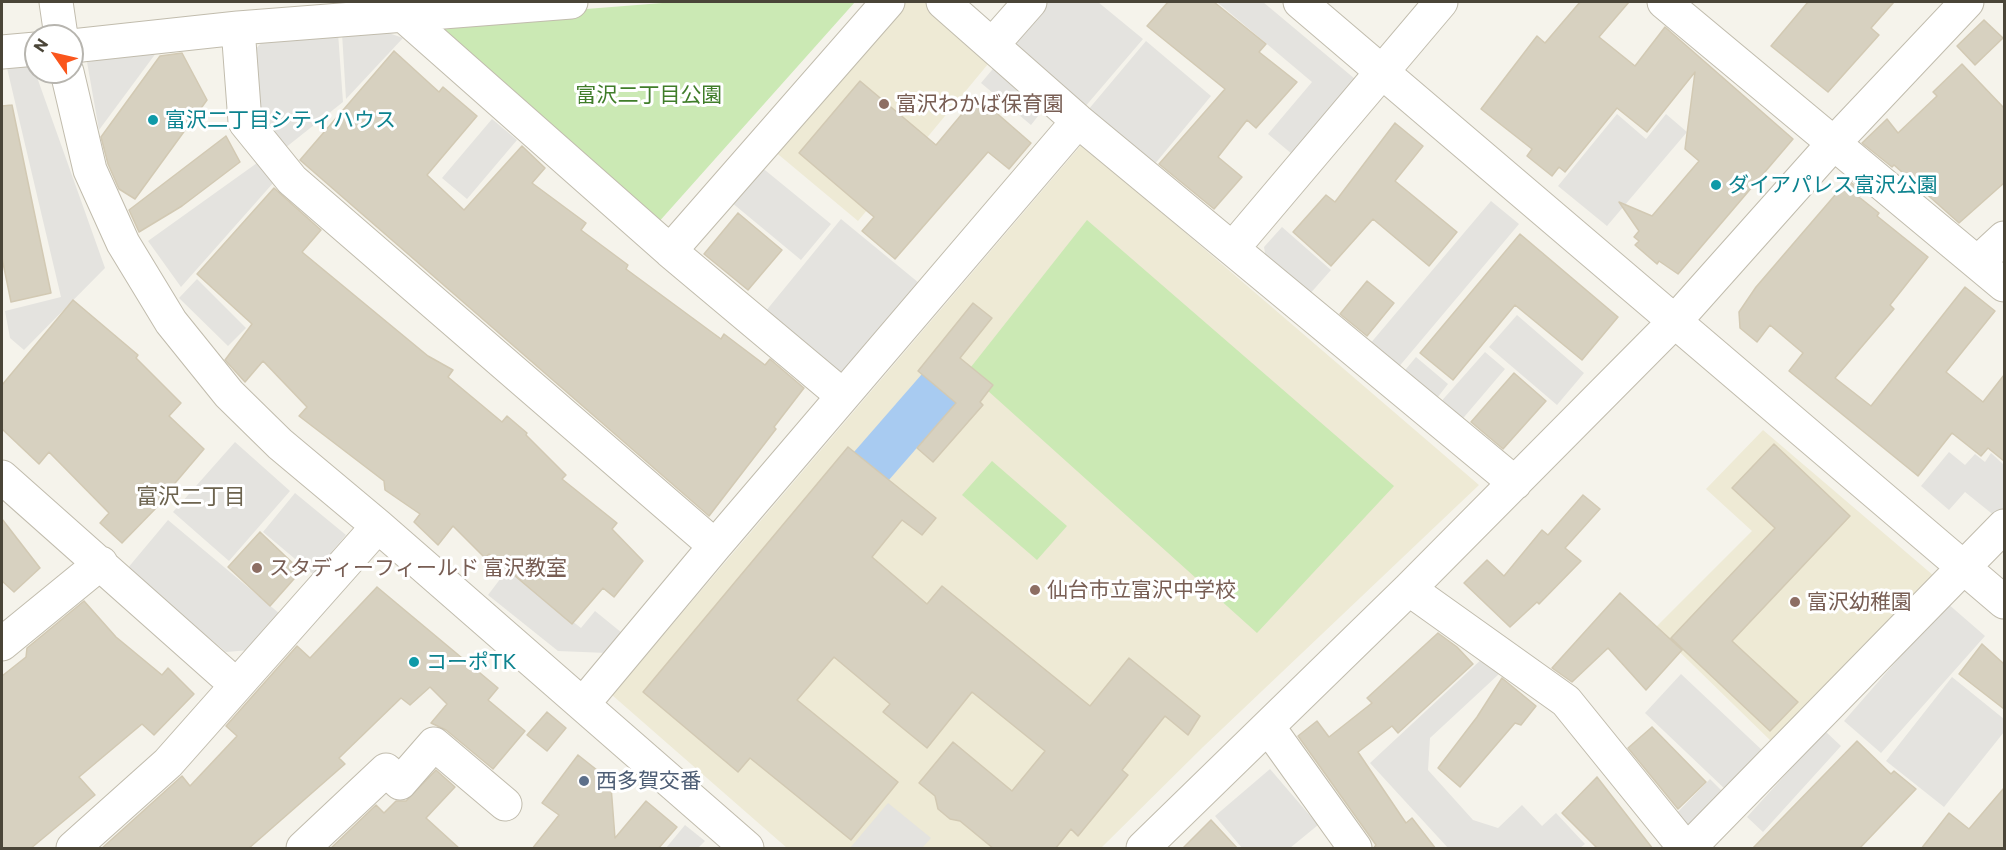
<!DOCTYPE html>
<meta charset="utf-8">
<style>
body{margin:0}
#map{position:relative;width:2006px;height:850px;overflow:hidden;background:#f5f3eb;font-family:Commissioner,sans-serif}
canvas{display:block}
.frame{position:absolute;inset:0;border:3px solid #4a4538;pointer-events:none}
.north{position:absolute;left:24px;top:24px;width:60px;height:60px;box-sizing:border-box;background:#fff;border:2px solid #b7b5af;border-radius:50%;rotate:304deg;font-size:16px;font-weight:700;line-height:24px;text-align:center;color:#4a4538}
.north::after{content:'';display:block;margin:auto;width:21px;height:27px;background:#fa561d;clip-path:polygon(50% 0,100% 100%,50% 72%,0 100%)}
</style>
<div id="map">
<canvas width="2006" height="850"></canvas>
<div class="frame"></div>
<div class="north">N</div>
</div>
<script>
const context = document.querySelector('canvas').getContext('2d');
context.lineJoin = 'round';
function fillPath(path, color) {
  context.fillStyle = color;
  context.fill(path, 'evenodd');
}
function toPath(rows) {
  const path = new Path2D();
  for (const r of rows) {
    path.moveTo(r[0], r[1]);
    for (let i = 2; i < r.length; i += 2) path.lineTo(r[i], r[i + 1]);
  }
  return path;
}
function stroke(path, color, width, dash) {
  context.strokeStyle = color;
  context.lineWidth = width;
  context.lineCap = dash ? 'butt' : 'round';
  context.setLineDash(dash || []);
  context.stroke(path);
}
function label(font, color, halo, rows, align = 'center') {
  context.font = font + ' Commissioner,"Noto Sans JP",sans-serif';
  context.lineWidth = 6;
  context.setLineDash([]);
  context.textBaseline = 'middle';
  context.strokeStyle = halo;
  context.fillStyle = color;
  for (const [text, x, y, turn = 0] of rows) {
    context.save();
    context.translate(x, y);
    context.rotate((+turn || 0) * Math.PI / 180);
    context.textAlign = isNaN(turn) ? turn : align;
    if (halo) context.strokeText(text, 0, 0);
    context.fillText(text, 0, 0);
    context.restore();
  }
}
const education = toPath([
 [902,2,925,2,993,58,858,221,773,150],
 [1082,144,1479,485,1203,747,1101,848,787,848,612,695],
 [1763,430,1934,576,1773,743,1655,628,1752,531,1706,489]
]);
const green = toPath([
 [675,2,855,2,657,224,434,21],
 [1087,220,1394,486,1257,633,967,372],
 [992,461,1067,526,1037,560,962,495]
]);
const parking = toPath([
 [1041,2,1098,2,1143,39,1084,108,1006,42],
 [1217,2,1263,2,1355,79,1292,154,1268,134,1312,82],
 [377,29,403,38,346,99,342,33],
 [338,33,343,102,280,152,254,117,251,54,265,39],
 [1146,41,1211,96,1154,165,1088,110],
 [159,49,99,130,87,62],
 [997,64,1046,106,1031,125,981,83],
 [33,66,105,268,24,350,10,338,5,311,61,297,7,68],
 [1617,114,1646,139,1666,114,1687,132,1607,226,1558,186],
 [492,119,517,140,467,199,442,178],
 [257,163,274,182,181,287,148,241],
 [760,166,831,224,801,260,731,202],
 [1491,201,1519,224,1397,369,1369,345],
 [841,219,919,283,845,373,828,372,761,317],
 [1282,227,1331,270,1308,296,1266,259,1264,247],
 [197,279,246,328,228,346,179,298],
 [1517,315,1584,373,1557,405,1489,347],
 [1485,352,1505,369,1459,423,1438,405],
 [1416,357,1448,384,1434,402,1401,375],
 [235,442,290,491,229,561,173,512],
 [1949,452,1965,465,1975,454,1985,462,1991,453,2004,465,2004,516,2001,521,1965,492,1949,510,1921,486],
 [295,493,346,535,313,574,263,532],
 [168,520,280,614,250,650,226,652,127,569],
 [507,570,581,628,595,611,622,633,607,653,558,651,488,595],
 [1947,603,1985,636,1881,753,1844,721],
 [1484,657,1499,674,1430,738,1428,770,1473,820,1498,828,1522,805,1542,826,1556,813,1585,844,1580,848,1448,848,1370,763],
 [1681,674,1763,751,1726,790,1645,713],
 [1952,677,2004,719,2004,732,1944,807,1886,761],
 [1825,731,1841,746,1763,832,1747,817],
 [1270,769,1318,825,1290,848,1242,848,1215,816],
 [1710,779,1725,794,1695,826,1680,826,1672,818],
 [888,803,931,838,922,848,850,848],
 [685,825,705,841,698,848,666,848]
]);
const water = toPath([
 [922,374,956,403,888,481,854,452]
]);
const building = toPath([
 [1168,2,1214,2,1266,44,1259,52,1297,82,1256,128,1247,120,1218,157,1242,177,1214,209,1159,164,1225,89,1147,26,1168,2],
 [1580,2,1629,2,1599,37,1635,66,1665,27,1793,139,1678,274,1659,261,1657,264,1635,245,1639,241,1634,237,1639,231,1619,202,1652,216,1699,161,1685,149,1695,72,1647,132,1617,108,1565,172,1559,167,1552,176,1527,156,1532,149,1481,109,1537,36,1545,43,1580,2],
 [1808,2,1894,2,1871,28,1879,35,1828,92,1771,46,1808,2],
 [1984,20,2003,38,1975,65,1957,46,1984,20],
 [394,51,439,92,443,87,477,116,427,175,464,210,522,146,545,168,532,183,586,223,581,230,628,265,626,269,721,339,724,334,765,365,770,359,804,388,774,427,776,429,709,516,300,160,394,51],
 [182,53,207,100,135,199,119,189,108,164,101,137,160,56,182,53],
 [1962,64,2004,108,2004,183,1959,223,1894,165,1892,167,1862,143,1887,119,1898,133,1937,96,1933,92,1962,64],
 [860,81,936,145,977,96,1031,143,1009,169,988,152,895,259,862,231,874,217,799,153,860,81],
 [12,105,51,293,11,302,2,258,2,106,12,105],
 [1395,123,1423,146,1395,181,1457,232,1429,266,1373,219,1331,266,1293,232,1326,195,1335,202,1395,123],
 [226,136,240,162,182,206,139,232,129,210,226,136],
 [1848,180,1864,193,1859,197,1879,213,1877,216,1928,257,1890,305,1894,309,1835,378,1871,406,1965,287,1995,311,1946,372,1983,402,2004,375,2004,461,1988,448,1981,456,1952,433,1918,476,1789,371,1803,353,1770,325,1757,342,1740,328,1739,312,1756,287,1848,180],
 [274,188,321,230,302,252,428,356,453,370,448,377,502,422,507,416,527,433,526,435,566,475,562,479,617,523,612,529,643,561,614,597,603,588,572,624,489,554,485,558,453,526,438,545,414,522,420,514,385,490,384,481,299,416,307,407,263,361,245,382,225,360,252,324,197,274,274,188],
 [738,213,782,250,748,290,704,254,738,213],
 [1520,234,1618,317,1582,360,1515,305,1453,380,1420,353,1520,234],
 [1367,281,1394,303,1367,336,1340,314,1367,281],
 [73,300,138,355,136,358,181,403,169,416,204,449,159,502,160,504,122,543,100,523,109,513,49,452,39,464,2,429,2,385,73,300],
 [973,303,992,318,960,358,993,385,980,402,983,405,933,462,917,448,956,403,918,371,973,303],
 [1514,373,1546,401,1503,449,1471,422,1514,373],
 [1774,444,1850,516,1732,641,1798,702,1770,731,1671,638,1775,528,1732,488,1774,444],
 [848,447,936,518,922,535,902,520,872,557,927,604,942,586,1090,706,1129,658,1200,716,1188,735,1165,716,1122,770,1128,775,1078,836,1071,829,1055,849,994,849,960,821,950,819,938,809,935,796,919,783,953,742,1012,791,1045,751,972,692,927,748,883,712,890,704,834,657,797,700,898,782,851,840,750,758,738,772,643,692,848,447],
 [1583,495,1600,509,1565,548,1581,561,1539,604,1537,602,1510,627,1464,583,1487,560,1504,576,1542,530,1548,535,1583,495],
 [2,519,40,568,14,592,2,581,2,519],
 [260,532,301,571,270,606,228,567,260,532],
 [377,587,498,688,488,700,525,731,493,769,446,730,431,723,447,704,430,687,410,705,401,698,339,758,345,764,248,849,101,849,182,776,190,786,237,736,226,726,297,646,310,658,377,587],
 [1620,593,1682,650,1646,690,1608,648,1572,682,1552,668,1620,593],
 [84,601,116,637,162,675,168,668,194,694,154,735,142,724,79,777,95,795,30,849,2,849,2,676,26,657,27,648,84,601],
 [1438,633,1457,647,1473,664,1398,733,1392,726,1358,752,1406,823,1412,818,1436,849,1373,849,1376,845,1298,736,1317,721,1329,737,1372,703,1367,698,1438,633],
 [1982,644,2004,664,2004,709,1959,674,1982,644],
 [1502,678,1536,706,1521,725,1515,723,1460,787,1438,768,1477,717,1502,678],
 [547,712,566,728,547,751,527,735,547,712],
 [1652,727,1706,782,1678,809,1628,748,1652,727],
 [1857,741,1891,774,1894,771,1916,789,1859,849,1752,849,1857,741],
 [578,755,602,774,610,773,615,838,646,801,677,827,658,849,532,849,559,815,542,803,578,755],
 [436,770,455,787,426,818,460,849,330,849,376,805,384,813,396,801,406,801,436,770],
 [1597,777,1653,849,1598,849,1562,813,1597,777],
 [2004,788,2004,849,1921,849,1949,813,1969,829,2004,788],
 [1211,820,1238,849,1182,849,1211,820]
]);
const minor = toPath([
 [56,2,61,36],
 [943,2,1078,121,1515,483],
 [1300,2,2004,602],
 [1664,2,2004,285],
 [404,16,670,251,843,396],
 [238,28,245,122,292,180,715,546],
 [993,44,1030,2],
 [72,46,238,28,571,2],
 [2,52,36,49],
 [67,72,90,170,123,243,171,322,229,394,280,444,378,526,747,848],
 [1233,248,1441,2],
 [670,251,888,2],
 [1978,262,2004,238],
 [2,477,235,684],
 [1409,589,1566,701,1685,848],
 [2,644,101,563],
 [583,704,715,546,1078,121],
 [1269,728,1355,848],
 [73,848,168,763,378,526],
 [303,848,386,770,400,783,434,744,505,804],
 [1143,848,1409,589,1676,320,1833,144,1967,2],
 [1689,848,2004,526]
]);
const markers = [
 [884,104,6,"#8d6e63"],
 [153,120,6,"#0f9aa8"],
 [1716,185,6,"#0f9aa8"],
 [257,568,6,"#8d6e63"],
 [1035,590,6,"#8d6e63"],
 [1795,602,6,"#8d6e63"],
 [414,662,6,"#0f9aa8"],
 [584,781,6,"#5c6f8a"]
];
const parkNames = [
 ["富沢二丁目公園",649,95]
];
const educationNames = [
 ["富沢わかば保育園",896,104],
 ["スタディーフィールド 富沢教室",269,568],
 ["仙台市立富沢中学校",1047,590],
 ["富沢幼稚園",1807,602]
];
const cultureNames = [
 ["富沢二丁目シティハウス",165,120],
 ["ダイアパレス富沢公園",1728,185],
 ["コーポTK",426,662]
];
const serviceNames = [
 ["西多賀交番",596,781]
];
const neighbourhoodNames = [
 ["富沢二丁目",191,497]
];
fillPath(education, '#eeead5');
fillPath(green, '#cbe9b4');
fillPath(parking, '#e4e3df');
fillPath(water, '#a8cbf1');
fillPath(building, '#d7d1c0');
stroke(building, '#d2c9b3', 1.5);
stroke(minor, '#c1bcad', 35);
stroke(minor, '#fff', 33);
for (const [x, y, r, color] of markers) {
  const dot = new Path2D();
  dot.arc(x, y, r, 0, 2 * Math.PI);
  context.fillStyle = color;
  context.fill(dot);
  stroke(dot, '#fff', 2);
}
label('21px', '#407d2a', '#fff', parkNames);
label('21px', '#785e54', '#fff', educationNames, 'left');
label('21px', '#0d838f', '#fff', cultureNames, 'left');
label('21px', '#4e5e75', '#fff', serviceNames, 'left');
label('22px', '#6d644f', '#fff', neighbourhoodNames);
</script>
